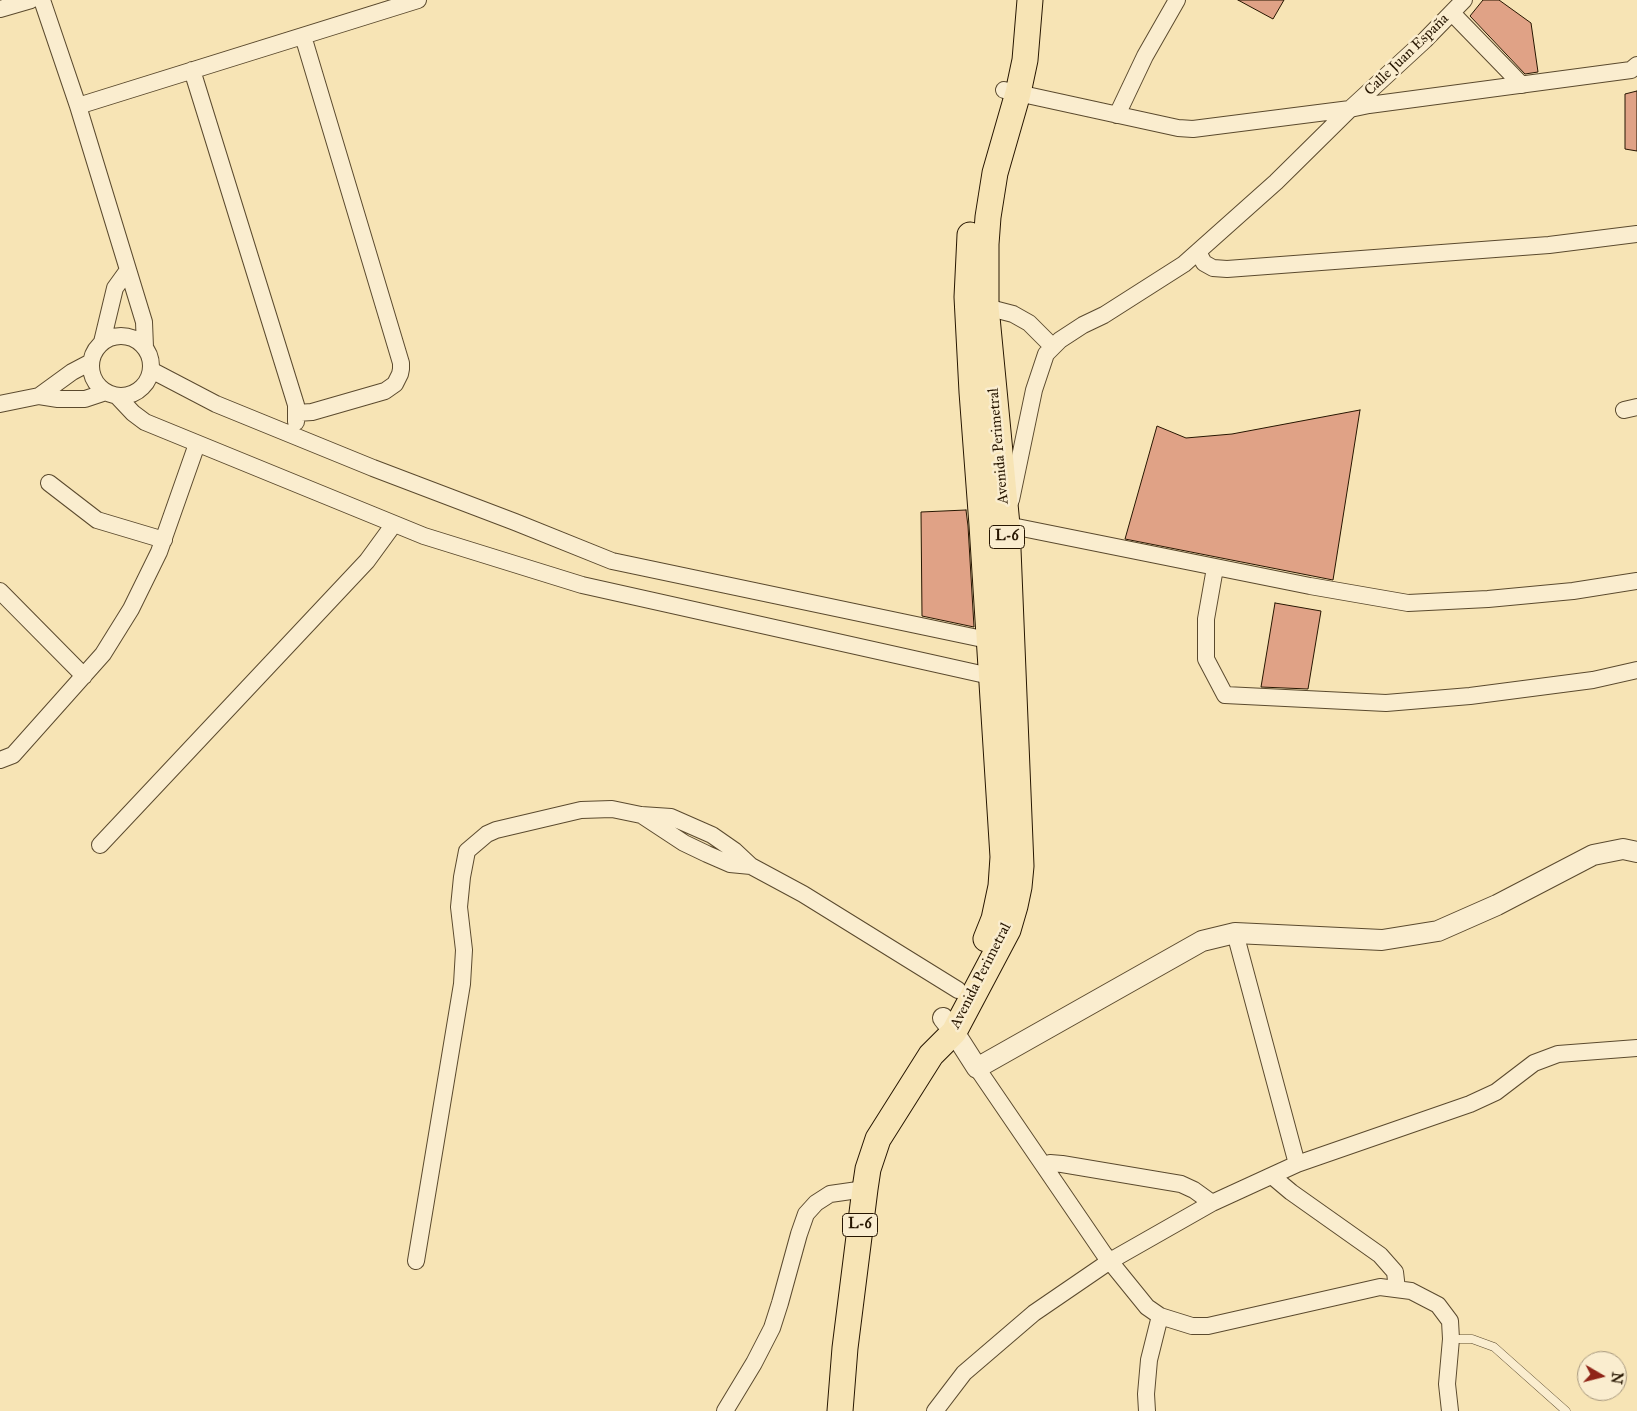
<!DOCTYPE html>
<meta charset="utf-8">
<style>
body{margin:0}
#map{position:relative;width:1637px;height:1411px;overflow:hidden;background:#f7e4b5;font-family:"IM FELL Great Primer",serif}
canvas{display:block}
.north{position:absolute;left:1577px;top:1351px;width:50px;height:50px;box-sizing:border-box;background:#faedcf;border:1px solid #a6977d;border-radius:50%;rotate:98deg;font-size:14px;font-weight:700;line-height:20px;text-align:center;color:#271601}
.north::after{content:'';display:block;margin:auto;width:18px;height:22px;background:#8f2418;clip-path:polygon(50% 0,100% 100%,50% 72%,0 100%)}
</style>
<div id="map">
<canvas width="1637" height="1411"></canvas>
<div class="north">N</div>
</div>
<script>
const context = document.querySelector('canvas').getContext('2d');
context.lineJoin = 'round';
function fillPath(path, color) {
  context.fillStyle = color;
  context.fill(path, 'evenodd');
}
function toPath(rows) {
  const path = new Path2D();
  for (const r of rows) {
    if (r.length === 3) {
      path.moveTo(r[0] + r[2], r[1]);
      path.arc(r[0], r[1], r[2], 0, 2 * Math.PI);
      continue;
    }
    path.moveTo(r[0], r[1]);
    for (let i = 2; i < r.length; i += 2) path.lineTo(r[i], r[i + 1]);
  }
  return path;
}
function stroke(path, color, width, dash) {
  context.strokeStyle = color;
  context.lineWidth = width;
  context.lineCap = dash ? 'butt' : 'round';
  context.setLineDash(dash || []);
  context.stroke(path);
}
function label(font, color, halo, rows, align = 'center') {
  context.font = font + ' "IM FELL Great Primer",serif';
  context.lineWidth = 5;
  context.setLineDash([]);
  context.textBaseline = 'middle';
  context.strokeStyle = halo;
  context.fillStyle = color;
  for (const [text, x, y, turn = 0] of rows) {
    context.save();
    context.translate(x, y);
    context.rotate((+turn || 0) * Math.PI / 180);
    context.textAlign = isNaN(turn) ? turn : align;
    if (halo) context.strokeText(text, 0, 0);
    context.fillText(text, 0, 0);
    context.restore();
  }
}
const building = toPath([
 [1238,0,1284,0,1273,19,1238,0],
 [1483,0,1499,0,1531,23,1538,72,1525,74,1470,16,1483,0],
 [1637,91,1637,151,1625,149,1625,94,1637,91],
 [1360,410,1333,580,1125,539,1157,426,1186,438,1232,434,1360,410],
 [966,510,968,526,974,627,922,616,921,512,966,510],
 [1275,603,1321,611,1308,689,1261,687,1275,603]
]);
const service = toPath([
 [1451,1339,1472,1339,1494,1347,1566,1411]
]);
const minor = toPath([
 [42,0,78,106,144,322,145,347],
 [0,9,31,0],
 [1452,13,1522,85],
 [192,70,296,405,296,422],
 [1004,90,1178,128,1193,129,1350,109,1425,40,1464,0],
 [78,106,418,0],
 [1117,115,1145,56,1177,0],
 [1198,252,1204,263,1213,268,1227,269,1549,245,1637,234],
 [986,307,1013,314,1029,323,1053,347],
 [121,366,30],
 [102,342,115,288,128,270],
 [151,370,216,404,373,468,515,522,612,561,997,642],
 [39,396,72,372,91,362],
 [117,396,133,413,145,422,424,536,582,585,999,678],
 [0,404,39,396,58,399,85,399,106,392],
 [1624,410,1637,407],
 [297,413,312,412,385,391,395,384,400,374,401,369,401,363,303,36],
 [49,483,97,520,164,540],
 [1011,500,1034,390,1046,354,1060,340,1083,325,1104,315,1184,264,1276,182,1350,109,1369,105,1631,70,1637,65],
 [998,525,1007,525,1310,586,1408,603,1488,599,1573,591,1637,581],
 [1215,568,1206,619,1206,659,1225,695,1386,703,1470,696,1593,680,1637,670],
 [0,591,84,676],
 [0,760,13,755,103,654,131,609,159,552,197,444],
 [643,816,684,843,707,854,730,864,751,866],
 [100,845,367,561,394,524],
 [1235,933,1297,1164],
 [977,1068,1104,1254,1147,1307,1160,1316,1192,1326,1208,1326,1380,1287,1411,1291,1438,1305,1450,1321,1451,1339,1447,1384,1450,1411],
 [1044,1166,1050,1163,1062,1164,1181,1184,1194,1190,1212,1203],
 [1272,1176,1291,1192,1380,1255,1395,1272,1397,1289],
 [416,1261,462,984,464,950,459,907,462,877,467,851,487,834,496,830,581,810,612,809,641,815,671,817,712,835,735,851,751,866,803,894,958,990],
 [725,1411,754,1363,772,1328,780,1303,799,1234,806,1214,816,1203,830,1194,865,1189],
 [935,1411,964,1373,1034,1313,1110,1261,1212,1203,1297,1164,1470,1104,1496,1092,1534,1063,1558,1054,1637,1048],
 [1147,1411,1146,1394,1149,1360,1160,1316]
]);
const tertiary = toPath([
 [943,1018,954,1032,977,1068,1202,941,1235,933,1382,940,1438,931,1497,905,1593,855,1623,849,1637,852]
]);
const primary = toPath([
 [970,235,967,297,972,392,982,525,1003,857,1001,886,994,919,986,939],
 [840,1411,845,1348,865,1189,868,1169,878,1139,931,1055,954,1032,1008,930,1015,906,1019,887,1021,866,1007,525,986,307,986,244,988,217,995,173,1018,93,1025,60,1030,0]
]);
const shields = [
 [1007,537,35],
 [860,1225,35]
];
const shieldNames = [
 ["L-6",1007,537],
 ["L-6",860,1225]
];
const streetNames = [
 ["Calle Juan España",1407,55,-44],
 ["Avenida Perimetral",999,446,-95],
 ["Avenida Perimetral",981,976,-63]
];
fillPath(building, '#e0a286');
stroke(building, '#271601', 1);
stroke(service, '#5b4a2e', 9);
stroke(minor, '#5b4a2e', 18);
stroke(tertiary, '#5b4a2e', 22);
stroke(primary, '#271601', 27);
stroke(service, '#faedcf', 8);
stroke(minor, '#faedcf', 16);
stroke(tertiary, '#faedcf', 20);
stroke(primary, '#f7e4b5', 25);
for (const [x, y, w] of shields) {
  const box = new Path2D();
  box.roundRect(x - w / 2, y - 11.5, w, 23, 4);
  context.fillStyle = '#faedcf';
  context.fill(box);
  stroke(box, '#271601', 1);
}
label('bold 14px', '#271601', null, shieldNames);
label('15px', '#271601', '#faedcf', streetNames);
</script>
